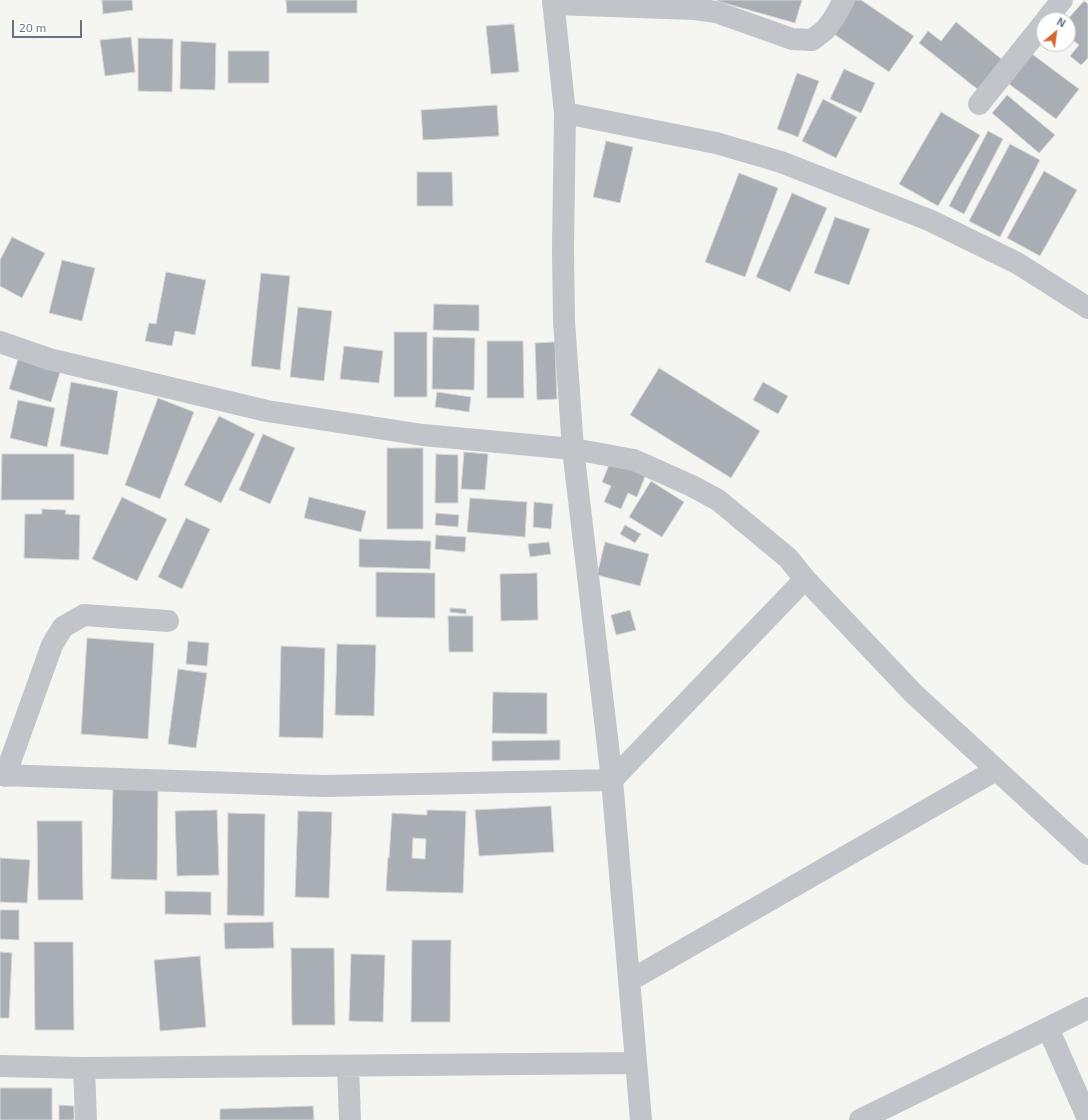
<!DOCTYPE html>
<style>
body{margin:0}
#map{position:relative;width:1088px;height:1120px;overflow:hidden;background:#f5f6f2;font-family:"Exo 2",sans-serif}
canvas{display:block}
.north{position:absolute;left:1036px;top:12px;width:40px;height:40px;box-sizing:border-box;background:#fff;border:1px solid #c2c7cd;border-radius:50%;rotate:29deg;font-size:11px;font-weight:700;line-height:16px;text-align:center;color:#677381}
.north::after{content:'';display:block;margin:auto;width:14px;height:18px;background:#d66732;clip-path:polygon(50% 0,100% 100%,50% 72%,0 100%)}
.scale{position:absolute;left:12px;top:20px;width:70px;height:18px;box-sizing:border-box;border:2px solid #677381;border-top:0;padding-left:5px;font-size:12px;line-height:14px;white-space:nowrap;color:#677381;-webkit-text-stroke:3px #fff;paint-order:stroke}
</style>
<div id="map">
<canvas width="1088" height="1120"></canvas>
<div class="north">N</div>
<div class="scale">20 m</div>
</div>
<script>
const context = document.querySelector('canvas').getContext('2d');
context.lineJoin = 'round';
function fillPath(path, color) {
  context.fillStyle = color;
  context.fill(path, 'evenodd');
}
function toPath(rows) {
  const path = new Path2D();
  for (const r of rows) {
    path.moveTo(r[0], r[1]);
    for (let i = 2; i < r.length; i += 2) path.lineTo(r[i], r[i + 1]);
  }
  return path;
}
function stroke(path, color, width, dash) {
  context.strokeStyle = color;
  context.lineWidth = width;
  context.lineCap = dash ? 'butt' : 'round';
  context.setLineDash(dash || []);
  context.stroke(path);
}
const building = toPath([
 [102,0,132,0,133,10,103,14,102,0],
 [286,0,357,0,357,13,287,13,286,0],
 [718,0,802,0,795,23,717,1,718,0],
 [853,0,861,0,914,36,889,72,831,32,853,0],
 [1084,1,1088,4,1088,58,1081,65,1070,56,1079,45,1068,36,1067,20,1084,1],
 [956,22,1005,62,981,92,919,43,928,31,941,41,956,22],
 [514,24,519,72,491,74,486,26,514,24],
 [131,37,135,72,105,76,100,40,131,37],
 [138,38,173,39,172,92,138,91,138,38],
 [181,41,216,43,215,90,180,89,181,41],
 [228,51,269,51,269,83,228,83,228,51],
 [1032,54,1079,89,1056,119,1009,84,1032,54],
 [844,69,875,83,861,113,830,99,844,69],
 [797,73,819,81,798,137,777,129,797,73],
 [1007,95,1055,135,1039,153,992,113,1007,95],
 [823,99,857,117,836,158,802,141,823,99],
 [497,105,499,136,423,140,421,110,497,105],
 [941,112,980,135,938,206,899,184,941,112],
 [988,131,1003,139,964,214,949,206,988,131],
 [606,141,633,147,620,203,593,197,606,141],
 [1010,144,1040,160,1000,237,969,221,1010,144],
 [1044,171,1077,190,1040,256,1007,238,1044,171],
 [417,172,452,172,453,206,417,206,417,172],
 [739,173,778,188,745,277,705,262,739,173],
 [792,193,827,208,790,292,756,277,792,193],
 [835,217,870,229,849,285,814,273,835,217],
 [12,237,45,253,22,298,0,286,0,260,12,237],
 [62,260,95,268,82,321,49,313,62,260],
 [166,272,206,280,195,335,175,331,172,346,145,341,149,323,156,324,166,272],
 [261,273,290,276,280,370,251,366,261,273],
 [434,304,479,305,479,331,433,330,434,304],
 [298,307,332,311,324,381,290,377,298,307],
 [394,332,427,332,427,397,394,397,394,332],
 [433,337,475,338,474,390,432,389,433,337],
 [487,341,523,341,524,398,487,398,487,341],
 [555,342,557,399,537,400,535,343,555,342],
 [344,346,383,351,379,383,340,379,344,346],
 [18,359,60,372,51,402,9,389,18,359],
 [659,368,760,431,731,478,630,415,659,368],
 [71,382,118,391,108,455,60,446,71,382],
 [763,382,788,396,778,414,753,400,763,382],
 [437,392,471,397,469,412,435,407,437,392],
 [158,398,194,412,160,499,125,485,158,398],
 [18,400,55,408,47,447,10,438,18,400],
 [219,416,255,434,221,503,184,485,219,416],
 [263,434,295,448,270,504,239,490,263,434],
 [387,448,423,448,423,529,387,529,387,448],
 [464,452,488,454,485,490,461,489,464,452],
 [2,454,74,454,74,500,1,500,2,454],
 [436,454,458,455,458,503,435,503,436,454],
 [611,460,646,474,637,497,628,493,621,509,604,502,611,486,602,482,611,460],
 [651,481,684,502,662,537,629,517,651,481],
 [122,497,167,519,137,581,92,559,122,497],
 [309,497,366,511,361,532,304,518,309,497],
 [470,498,527,502,525,537,467,532,470,498],
 [534,502,553,504,551,529,533,527,534,502],
 [42,509,66,510,65,514,80,515,79,560,24,558,25,514,42,514,42,509],
 [436,513,459,515,458,527,435,525,436,513],
 [186,518,210,529,182,589,158,577,186,518],
 [625,525,641,534,635,543,620,534,625,525],
 [436,535,466,537,465,552,435,549,436,535],
 [359,539,431,541,430,569,359,567,359,539],
 [549,542,551,554,530,557,528,544,549,542],
 [605,542,649,554,640,586,597,575,605,542],
 [376,572,435,573,435,618,376,617,376,572],
 [537,573,538,620,501,621,500,574,537,573],
 [450,608,466,609,466,614,450,612,450,608],
 [630,610,636,630,616,635,611,615,630,610],
 [448,616,473,616,473,652,449,652,448,616],
 [87,638,154,643,148,739,81,734,87,638],
 [188,641,209,643,207,666,186,664,188,641],
 [337,644,376,645,374,716,335,715,337,644],
 [281,646,325,648,323,738,279,737,281,646],
 [178,669,207,673,196,748,168,744,178,669],
 [493,692,547,693,547,734,492,733,493,692],
 [560,740,560,760,492,761,492,741,560,740],
 [113,784,158,785,157,880,111,879,113,784],
 [551,806,554,852,479,856,475,810,551,806],
 [217,810,219,875,177,876,175,811,217,810],
 [427,810,466,811,463,893,386,891,388,857,389,858,392,813,427,815,427,810],
 [413,838,426,839,425,859,412,858,413,838],
 [298,811,332,812,329,898,295,897,298,811],
 [228,813,265,814,264,916,227,915,228,813],
 [37,821,82,821,83,900,38,900,37,821],
 [0,858,30,860,27,903,0,902,0,858],
 [165,891,211,892,211,915,165,914,165,891],
 [0,910,19,910,19,940,0,939,0,910],
 [273,922,274,948,225,949,224,923,273,922],
 [412,940,451,940,450,1022,411,1022,412,940],
 [34,942,73,942,74,1030,35,1030,34,942],
 [291,948,334,948,335,1025,292,1025,291,948],
 [0,952,12,953,9,1018,0,1018,0,952],
 [351,954,385,955,383,1022,349,1021,351,954],
 [200,956,206,1027,160,1031,154,960,200,956],
 [0,1088,52,1088,52,1120,0,1120,0,1088],
 [59,1105,74,1106,74,1120,59,1120,59,1105],
 [313,1106,314,1120,220,1120,220,1109,313,1106]
]);
const street = toPath([
 [553,0,565,113,563,249,564,321,573,449,612,780,641,1120],
 [553,4,695,9,716,12,792,39,812,40,825,30,834,18,844,0],
 [1046,20,1062,0],
 [979,104,1044,23],
 [565,113,716,143,781,162,929,220,1017,263,1088,308],
 [0,342,49,359,267,411,423,435,573,449,634,460,692,486,718,500,788,558,805,579,914,694,1088,854],
 [0,775,323,786,612,780,805,579],
 [5,776,52,645,63,627,84,615,168,621],
 [629,981,996,770],
 [1048,1028,1088,1119],
 [0,1066,84,1068,636,1063],
 [348,1067,350,1120],
 [84,1068,86,1120],
 [860,1120,1048,1028,1088,1008]
]);
fillPath(building, '#a8aeb4');
stroke(building, '#d7d7d5', 1);
stroke(street, '#c1c4c8', 22);
</script>
